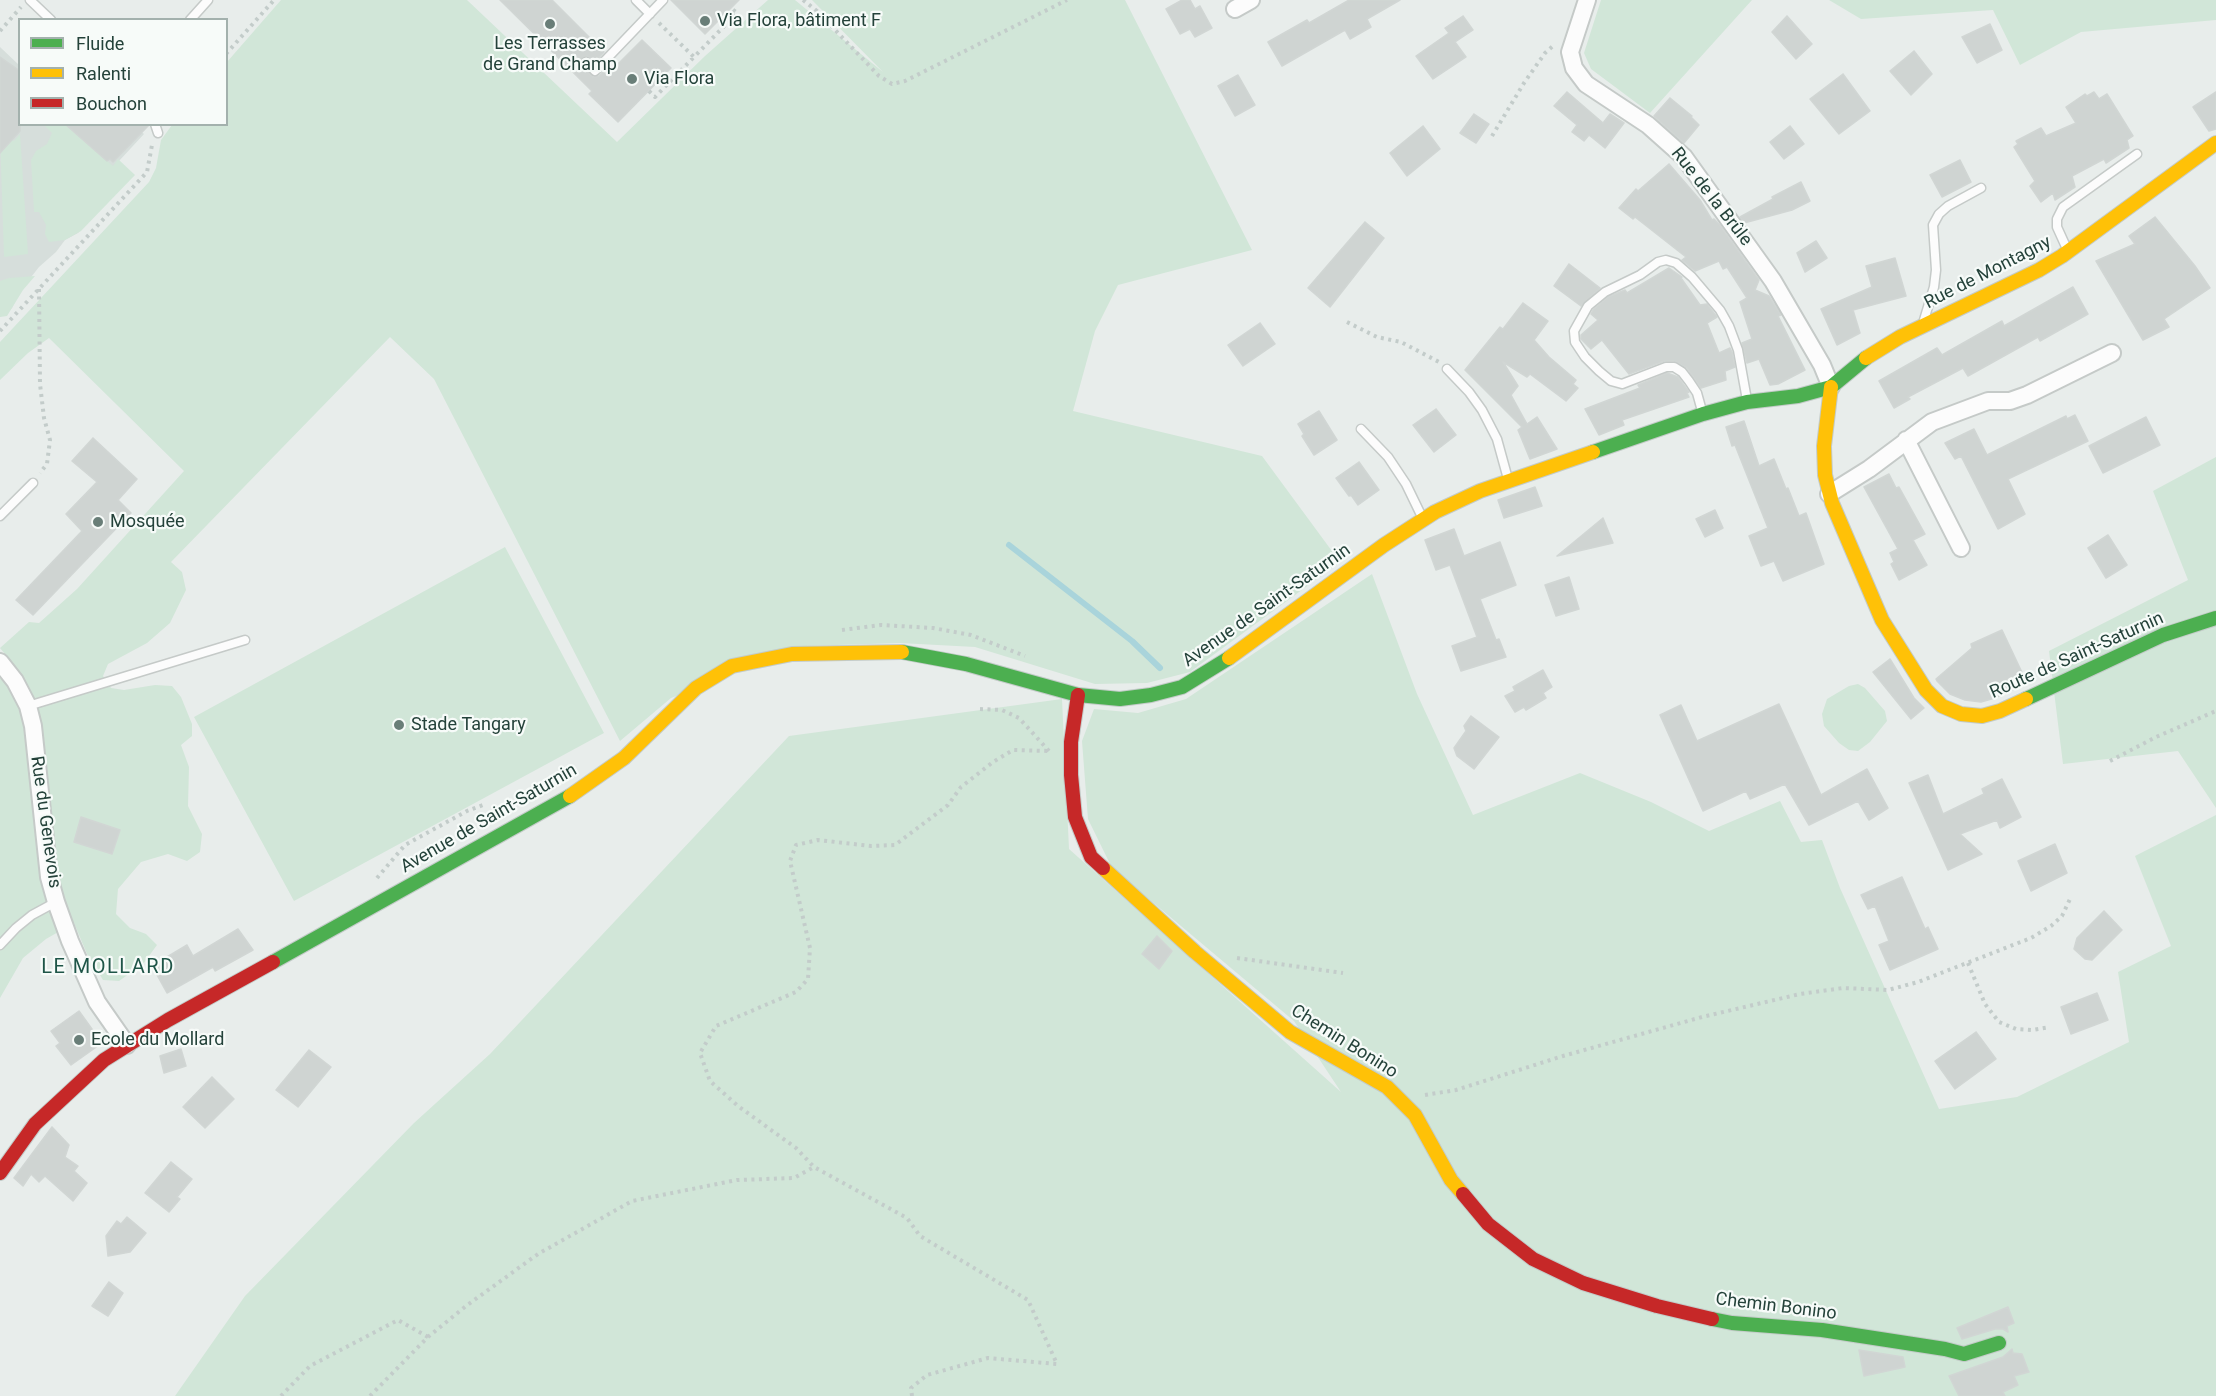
<!DOCTYPE html>
<meta charset="utf-8">
<style>
body{margin:0}
#map{position:relative;width:2216px;height:1396px;overflow:hidden;background:#e8edeb;font-family:Roboto,sans-serif}
canvas{display:block}
.legend{position:absolute;left:18px;top:18px;width:210px;height:108px;box-sizing:border-box;background:#f7fbf9;border:2px solid #a3b1ad;margin:0;padding:8px 10px;list-style:none;font-size:18px;color:#24423a}
.legend li{display:flex;align-items:center;gap:12px;height:30px}
.legend b{width:30px;border:2px solid #a3b1ad}
</style>
<div id="map">
<canvas width="2216" height="1396"></canvas>
<ul class="legend">
<li><b style="height:8px;background:#4caf50"></b>Fluide</li>
<li><b style="height:8px;background:#ffc107"></b>Ralenti</li>
<li><b style="height:8px;background:#c62828"></b>Bouchon</li>
</ul>
</div>
<script>
const context = document.querySelector('canvas').getContext('2d');
context.lineJoin = 'round';
function fillPath(path, color) {
  context.fillStyle = color;
  context.fill(path, 'evenodd');
}
function toPath(rows) {
  const path = new Path2D();
  for (const r of rows) {
    path.moveTo(r[0], r[1]);
    for (let i = 2; i < r.length; i += 2) path.lineTo(r[i], r[i + 1]);
  }
  return path;
}
function stroke(path, color, width, dash) {
  context.strokeStyle = color;
  context.lineWidth = width;
  context.lineCap = dash ? 'butt' : 'round';
  context.setLineDash(dash || []);
  context.stroke(path);
}
function label(font, color, halo, rows, align = 'center') {
  context.font = font + ' Roboto,sans-serif';
  context.lineWidth = 4.5;
  context.setLineDash([]);
  context.textBaseline = 'middle';
  context.strokeStyle = halo;
  context.fillStyle = color;
  for (const [text, x, y, turn = 0] of rows) {
    context.save();
    context.translate(x, y);
    context.rotate((+turn || 0) * Math.PI / 180);
    context.textAlign = isNaN(turn) ? turn : align;
    if (halo) context.strokeText(text, 0, 0);
    context.fillText(text, 0, 0);
    context.restore();
  }
}
const built = toPath([
 [0,47,19,65,20,124,134,125,144,134,119,161,134,175,78,233,65,240,56,252,39,267,21,290,12,308,0,317]
]);
const green = toPath([
 [281,0,467,0,617,142,705,56,768,0,795,0,883,72,812,0,1125,0,1252,250,1118,285,1095,331,1073,411,1262,456,1340,562,1190,672,1147,683,1095,684,975,647,900,643,806,646,671,698,620,741,434,379,390,337,171,562,182,572,186,590,170,623,147,643,108,664,103,676,111,688,124,690,155,685,172,686,181,697,192,724,192,736,181,745,189,767,188,806,202,834,200,852,187,861,168,854,141,862,118,889,116,914,130,928,146,934,157,945,143,964,119,981,103,980,87,954,74,923,46,939,23,958,0,998,0,679,14,672,16,667,0,648,29,622,39,623,77,589,184,471,49,338,28,353,0,380,0,342,149,182,156,168,161,140,172,125,226,124,227,62],
 [1601,0,1752,0,1650,113,1591,69,1584,53],
 [1829,0,2216,0,2216,20,2081,32,2020,65,1993,10,1861,19],
 [44,125,68,125,113,166,118,159,135,175,81,231,65,240,49,242,45,234,46,225,39,212,34,212,31,160,36,151,47,144,52,133],
 [20,134,28,254,4,257,0,135,14,141],
 [35,276,23,290,7,316,0,317,0,281,9,278],
 [2216,457,2216,808,2178,751,2063,764,2049,651,2188,580,2153,491],
 [505,547,604,733,294,901,194,717],
 [1372,574,1417,694,1473,815,1580,773,1651,802,1709,831,1780,801,1801,842,1822,840,1840,888,1939,1109,2017,1097,2129,1042,2118,972,2171,946,2135,856,2216,815,2216,1396,175,1396,245,1296,414,1123,490,1054,789,736,1062,699,1069,849,1341,1092,1294,1021,1112,868,1088,819,1082,741,1094,709,1138,713,1186,699],
 [1858,684,1865,688,1885,711,1887,721,1870,742,1858,751,1849,750,1839,743,1824,726,1822,714,1827,699,1849,686]
]);
const stream = toPath([
 [1009,545,1132,641,1160,668]
]);
const building = toPath([
 [500,0,552,0,604,52,595,62,587,56,580,60,581,66,593,77,599,76,613,61,617,65,642,40,671,68,618,122,589,94,592,91,500,0],
 [671,0,739,0,705,34,671,0],
 [1182,0,1190,0,1195,9,1200,6,1212,28,1195,37,1190,29,1180,34,1166,9,1182,0],
 [1349,0,1400,0,1367,19,1371,27,1350,39,1345,30,1282,66,1268,42,1307,20,1309,23,1349,0],
 [1463,16,1473,30,1455,42,1466,57,1433,79,1416,56,1449,33,1445,28,1463,16],
 [1787,16,1812,44,1796,59,1772,32,1787,16],
 [1990,24,2002,50,1977,63,1962,37,1990,24],
 [1914,51,1932,74,1911,95,1890,71,1914,51],
 [0,57,20,71,20,131,0,153,0,57],
 [1843,74,1870,111,1839,134,1810,99,1843,74],
 [1238,75,1255,105,1235,116,1218,86,1238,75],
 [1567,92,1603,123,1610,114,1624,123,1605,148,1589,135,1584,141,1572,132,1577,125,1554,106,1567,92],
 [2094,92,2099,99,2107,94,2133,136,2127,140,2129,148,2106,163,2104,159,2072,176,2075,187,2055,200,2053,193,2041,202,2030,186,2035,181,2014,147,2018,144,2016,141,2041,128,2046,136,2076,123,2066,107,2085,94,2087,96,2094,92],
 [2216,92,2216,129,2209,131,2193,107,2216,92],
 [1670,98,1692,116,1691,117,1699,125,1684,143,1654,116,1670,98],
 [1474,114,1489,124,1476,143,1460,133,1474,114],
 [65,124,149,124,149,125,113,162,110,159,107,161,65,124],
 [1423,126,1440,149,1407,176,1390,153,1423,126],
 [1790,126,1804,144,1784,159,1770,142,1790,126],
 [1960,160,1971,182,1942,197,1930,175,1960,160],
 [1669,164,1700,200,1712,220,1714,219,1719,224,1759,280,1755,290,1769,296,1781,315,1778,316,1805,370,1778,384,1770,385,1759,359,1747,363,1742,343,1752,339,1740,302,1747,298,1727,267,1723,269,1719,261,1695,271,1682,260,1686,257,1635,217,1633,219,1619,208,1636,189,1638,191,1669,164],
 [1801,182,1810,201,1792,210,1744,223,1740,217,1773,199,1772,197,1801,182],
 [2155,217,2195,266,2210,288,2164,319,2169,327,2143,340,2096,261,2135,244,2129,236,2155,217],
 [1365,222,1384,238,1330,307,1308,288,1365,222],
 [1816,241,1827,258,1805,272,1797,253,1816,241],
 [1895,258,1906,296,1853,310,1860,333,1837,345,1821,309,1872,287,1866,266,1895,258],
 [1569,264,1600,288,1581,306,1554,286,1569,264],
 [1669,268,1682,277,1681,278,1700,305,1707,304,1717,317,1707,323,1719,353,1730,348,1732,352,1735,367,1725,371,1726,380,1701,388,1687,368,1674,361,1664,361,1629,374,1602,340,1591,349,1581,339,1581,335,1598,320,1591,314,1593,310,1608,297,1625,290,1627,293,1669,268],
 [2073,287,2088,314,2040,341,2038,337,1968,376,1963,368,1908,397,1910,399,1894,408,1879,381,1937,348,1942,355,2002,321,2004,326,2073,287],
 [1523,303,1548,321,1534,340,1549,357,1576,380,1573,384,1578,388,1566,401,1530,374,1527,377,1503,362,1518,386,1511,395,1527,424,1537,417,1557,449,1530,459,1518,430,1522,427,1465,370,1500,327,1503,329,1523,303],
 [1260,323,1275,344,1243,366,1228,345,1260,323],
 [1667,373,1678,377,1689,392,1687,393,1689,397,1622,420,1624,425,1599,435,1585,409,1640,388,1638,385,1667,373],
 [1436,409,1456,435,1434,452,1413,425,1436,409],
 [1319,411,1337,440,1314,455,1302,436,1304,434,1298,424,1319,411],
 [2075,415,2088,441,2008,479,2025,514,1998,529,1961,456,1955,459,1945,443,1974,429,1987,455,2066,416,2067,419,2075,415],
 [2146,417,2160,445,2103,473,2089,446,2146,417],
 [1744,421,1759,466,1774,459,1786,489,1788,488,1799,516,1806,513,1824,564,1783,581,1774,561,1761,566,1749,536,1768,528,1735,445,1732,446,1726,427,1744,421],
 [93,438,137,479,118,500,131,513,33,615,16,600,82,531,66,514,97,482,72,461,93,438],
 [1359,462,1379,490,1358,505,1351,495,1349,496,1336,478,1359,462],
 [1889,474,1896,488,1899,487,1925,534,1913,540,1927,565,1899,580,1891,564,1894,562,1890,553,1898,549,1864,487,1889,474],
 [1535,487,1542,506,1504,518,1498,500,1535,487],
 [1715,510,1723,528,1705,537,1696,519,1715,510],
 [1603,518,1613,543,1557,556,1603,518],
 [1454,529,1464,556,1500,542,1516,585,1480,599,1496,640,1499,639,1506,657,1461,671,1452,646,1477,637,1450,565,1436,570,1425,540,1454,529],
 [2108,535,2127,565,2106,578,2088,548,2108,535],
 [1569,577,1579,609,1556,616,1545,585,1569,577],
 [2002,630,2027,683,1995,698,1981,702,1965,700,1950,694,1937,681,1936,679,1972,648,1971,644,2002,630],
 [1890,659,1914,698,1924,708,1911,719,1873,672,1890,659],
 [1543,670,1552,687,1543,693,1546,698,1526,710,1524,707,1515,712,1505,696,1515,691,1513,687,1543,670],
 [1779,704,1821,795,1867,769,1888,808,1869,820,1858,801,1809,825,1785,784,1750,799,1746,791,1703,811,1660,715,1681,705,1697,741,1779,704],
 [1471,716,1499,737,1474,769,1457,756,1454,748,1466,731,1464,726,1471,716],
 [1928,775,1943,814,1984,794,1982,789,2002,779,2021,817,2000,828,1997,820,1960,834,1982,854,1948,870,1909,783,1928,775],
 [81,817,120,830,112,854,74,842,81,817],
 [2055,844,2067,873,2031,891,2018,861,2055,844],
 [1902,877,1925,929,1928,927,1938,949,1890,970,1879,945,1889,941,1875,906,1868,909,1861,895,1902,877],
 [2104,911,2122,930,2092,960,2085,959,2074,949,2077,938,2104,911],
 [238,929,253,950,215,971,213,967,167,993,152,966,187,945,193,956,238,929],
 [1157,936,1172,951,1159,969,1142,954,1157,936],
 [2097,993,2108,1020,2071,1034,2061,1007,2097,993],
 [79,1011,102,1043,71,1065,56,1046,60,1043,51,1031,79,1011],
 [1976,1032,1996,1059,1955,1089,1935,1061,1976,1032],
 [181,1049,186,1066,164,1073,160,1056,181,1049],
 [309,1050,331,1067,298,1107,276,1090,309,1050],
 [212,1077,234,1099,205,1128,183,1107,212,1077],
 [52,1127,69,1145,65,1157,78,1166,74,1171,87,1183,73,1201,45,1176,39,1182,31,1174,23,1186,14,1178,52,1127],
 [171,1162,192,1179,177,1197,180,1199,169,1212,145,1193,171,1162],
 [127,1217,146,1233,130,1252,108,1256,106,1236,117,1221,121,1224,127,1217],
 [109,1282,123,1293,108,1316,92,1306,109,1282],
 [2008,1307,2014,1323,2007,1326,2008,1332,2003,1329,1995,1329,1962,1339,1957,1328,2008,1307],
 [2012,1349,2013,1353,2022,1354,2028,1370,2029,1372,2014,1376,2018,1385,2003,1392,2005,1396,1959,1396,1949,1376,2003,1357,2012,1349],
 [1859,1350,1903,1357,1905,1367,1864,1376,1859,1350]
]);
const path = toPath([
 [803,0,817,11,879,76,892,84,905,81,1067,0],
 [659,23,694,57,737,13,731,8],
 [0,31,21,7],
 [226,54,274,0],
 [649,91,655,97,694,57],
 [1492,136,1524,83,1545,53,1554,45],
 [39,289,40,384,44,418,50,440,47,464,40,473],
 [1347,322,1377,337,1401,342,1439,362],
 [0,331,147,172,152,145],
 [842,630,881,625,933,628,971,635,1025,656],
 [980,709,1002,710,1019,718,1049,751],
 [2110,761,2156,737,2216,711],
 [377,878,405,845,467,811,483,805],
 [1237,958,1343,973],
 [1968,963,1985,1004,1999,1022,2016,1029,2032,1030,2050,1027],
 [1425,1095,1456,1090,1563,1056,1702,1017,1800,994,1843,988,1888,990,1918,982,2031,938,2051,926,2062,916,2070,899],
 [281,1396,310,1366,398,1320,428,1337],
 [370,1396,428,1337,466,1306,538,1254,632,1201,737,1180,794,1178,814,1167],
 [912,1396,911,1388,927,1375,988,1358,1057,1364,1028,1300,920,1236,907,1218,814,1167,796,1148,738,1106,710,1081,700,1053,716,1026,796,992,808,979,810,948,790,861,796,845,818,840,871,846,895,845,948,805,961,787,993,762,1013,750,1049,751]
]);
const lane = toPath([
 [30,0,51,20],
 [636,0,650,14],
 [190,20,208,0],
 [586,62,595,71,663,0],
 [155,124,158,133],
 [2067,249,2057,227,2057,219,2063,207,2137,154],
 [1924,320,1934,287,1936,270,1933,225,1939,214,1948,206,1981,188],
 [1447,369,1469,392,1482,410,1497,439,1508,479],
 [1702,411,1697,393,1689,381,1682,372,1674,367,1666,367,1622,384,1611,381,1599,371,1585,357,1575,342,1574,331,1588,306,1605,292,1640,275,1658,262,1666,260,1676,263,1692,277,1720,310,1729,326,1738,350,1747,400],
 [1361,429,1388,457,1406,484,1422,517],
 [0,516,33,483],
 [28,706,245,640],
 [0,945,16,928,32,915,56,902]
]);
const street = toPath([
 [1587,0,1570,52,1574,68,1586,84,1648,125,1684,157,1773,281,1822,365,1831,387],
 [1235,9,1251,0],
 [1906,440,1961,548],
 [1829,494,1869,469,1932,422,1988,401,2010,401,2027,395,2112,353],
 [0,662,15,681,28,706,33,726,49,877,56,902,70,941,97,1002,127,1045]
]);
const fast = toPath([
 [1593,452,1703,414,1747,402,1798,396,1831,387,1866,358],
 [902,652,966,664,1078,695,1120,699,1151,695,1182,687,1229,658],
 [2026,699,2163,635,2216,618],
 [273,962,570,796],
 [1712,1319,1732,1323,1822,1330,1945,1349,1964,1354,1999,1343]
]);
const slow = toPath([
 [1866,358,1900,337,2039,270,2062,256,2216,143],
 [1831,387,1824,446,1825,475,1832,503,1882,620,1926,690,1942,706,1961,714,1982,716,2000,711,2026,699],
 [1229,658,1384,545,1435,512,1480,491,1593,452],
 [570,796,624,758,696,688,732,666,792,654,902,652],
 [1103,868,1195,952,1290,1032,1387,1087,1415,1115,1451,1180,1463,1194]
]);
const jam = toPath([
 [1078,695,1071,742,1071,775,1075,817,1091,857,1103,868],
 [0,1173,35,1124,104,1060,168,1020,273,962],
 [1463,1194,1488,1224,1533,1259,1583,1283,1657,1306,1712,1319]
]);
const markers = [
 [705,21,6,"#697e78"],
 [550,24,6,"#697e78"],
 [632,79,6,"#697e78"],
 [98,522,6,"#697e78"],
 [399,725,6,"#697e78"],
 [79,1040,6,"#697e78"]
];
const poiNames = [
 ["Via Flora, bâtiment F",717,21],
 ["Les Terrasses",550,44,"center"],
 ["de Grand Champ",550,65,"center"],
 ["Via Flora",644,79],
 ["Mosquée",110,522],
 ["Stade Tangary",411,725],
 ["Ecole du Mollard",91,1040]
];
const streetNames = [
 ["Rue de la Brûle",1711,197,52],
 ["Rue de Montagny",1988,273,-27],
 ["Avenue de Saint-Saturnin",1267,606,-35],
 ["Route de Saint-Saturnin",2077,656,-24],
 ["Avenue de Saint-Saturnin",489,819,-30],
 ["Rue du Genevois",45,822,82],
 ["Chemin Bonino",1344,1042,32],
 ["Chemin Bonino",1776,1307,7]
];
const neighbourhoodNames = [
 ["LE MOLLARD",108,968]
];
fillPath(built, '#d6dedb');
fillPath(green, '#d1e6d8');
stroke(stream, '#a9d4db', 6);
fillPath(building, '#cfd4d2');
stroke(building, '#d1d6d4', 1.5);
stroke(lane, '#c5cac8', 11);
stroke(street, '#c5cac8', 20);
stroke(fast, '#c3cbc8', 16);
stroke(slow, '#c3cbc8', 16);
stroke(jam, '#c3cbc8', 16);
stroke(path, '#c3ccca', 4, [3, 4.5]);
stroke(lane, '#fcfcfc', 8);
stroke(street, '#fcfcfc', 16);
stroke(fast, '#4caf50', 14);
stroke(slow, '#ffc107', 14);
stroke(jam, '#c62828', 14);
for (const [x, y, r, color] of markers) {
  const dot = new Path2D();
  dot.arc(x, y, r, 0, 2 * Math.PI);
  context.fillStyle = color;
  context.fill(dot);
  stroke(dot, '#f7fbf9', 2);
}
label('18px', '#24423a', '#f7fbf9', poiNames, 'left');
label('18px', '#24423a', '#f7fbf9', streetNames);
context.letterSpacing = '1.5px';
label('20px', '#1f5548', '#f7fbf9', neighbourhoodNames);
context.letterSpacing = '0px';
</script>
